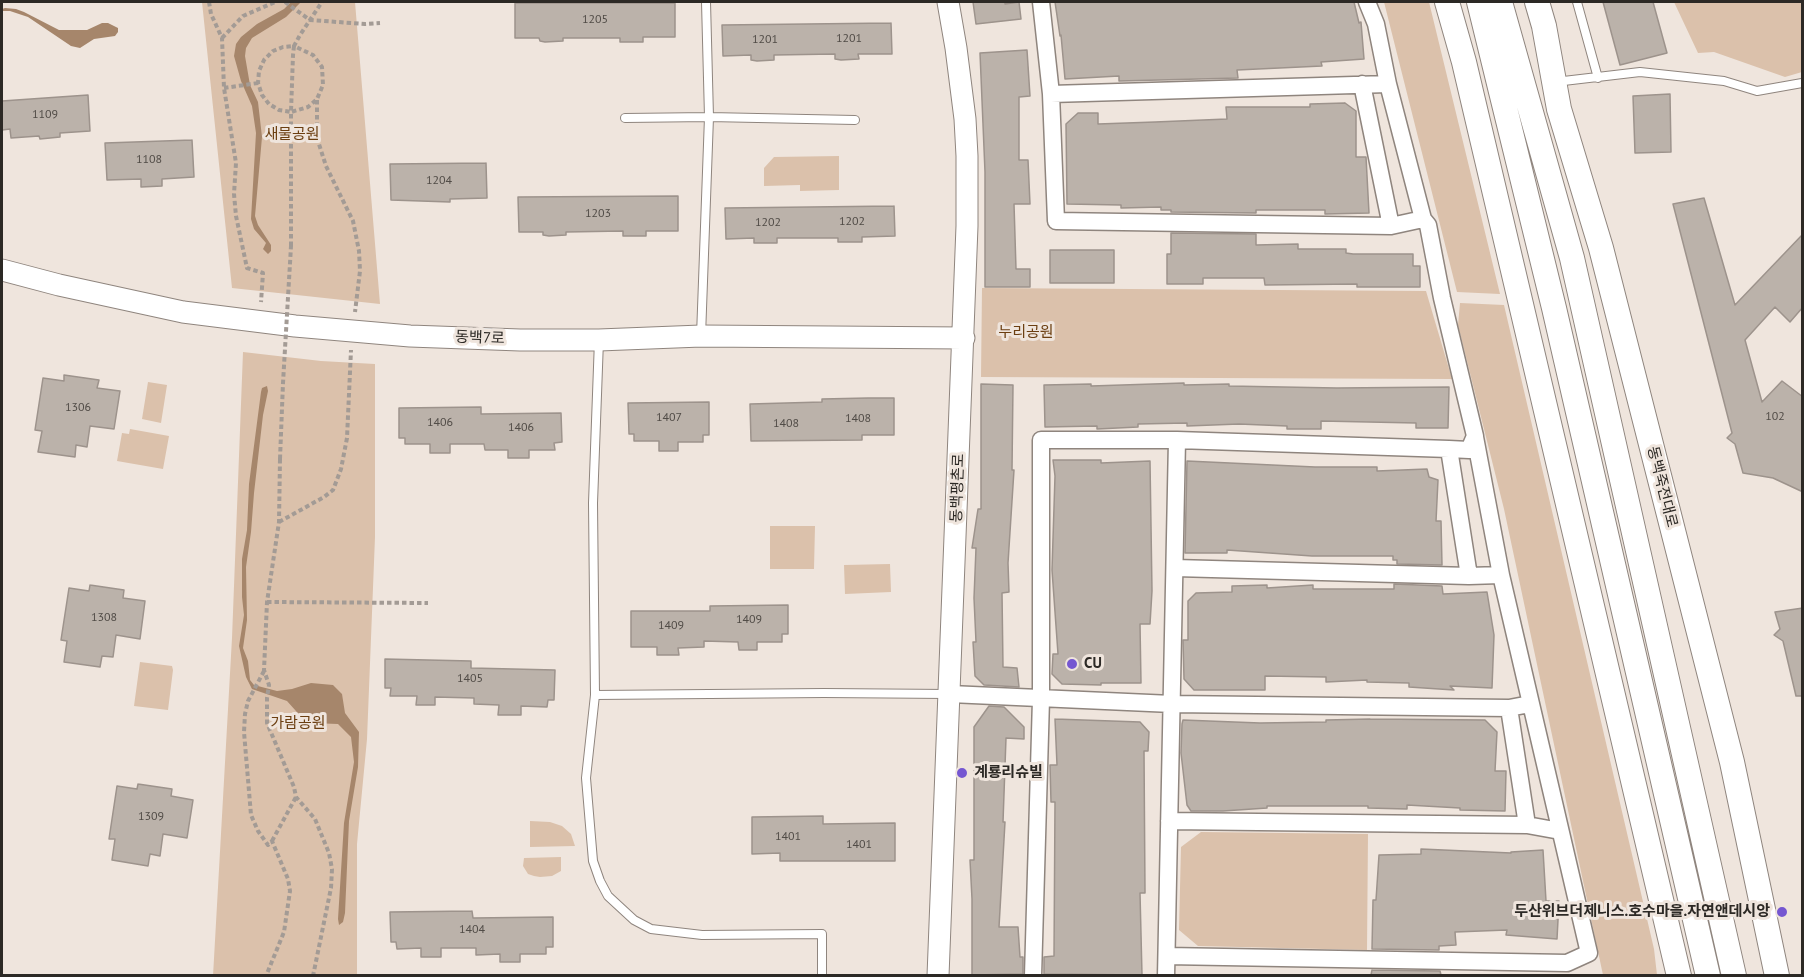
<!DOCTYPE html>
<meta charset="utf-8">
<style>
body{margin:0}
#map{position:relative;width:1804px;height:977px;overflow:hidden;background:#efe5dd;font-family:"PT Sans",sans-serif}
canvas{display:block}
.frame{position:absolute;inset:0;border:3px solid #2c2925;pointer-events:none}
</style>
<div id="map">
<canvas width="1804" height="977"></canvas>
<div class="frame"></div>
</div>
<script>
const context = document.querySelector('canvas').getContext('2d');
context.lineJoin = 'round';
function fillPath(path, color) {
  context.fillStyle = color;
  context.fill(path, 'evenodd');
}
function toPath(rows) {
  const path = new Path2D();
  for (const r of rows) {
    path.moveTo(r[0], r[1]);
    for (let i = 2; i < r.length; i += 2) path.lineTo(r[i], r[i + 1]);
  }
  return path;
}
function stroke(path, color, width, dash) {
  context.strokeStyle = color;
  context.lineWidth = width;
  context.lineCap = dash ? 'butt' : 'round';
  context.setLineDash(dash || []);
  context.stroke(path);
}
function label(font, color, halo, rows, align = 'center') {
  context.font = font + ' "PT Sans","Noto Sans KR",sans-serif';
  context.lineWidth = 6;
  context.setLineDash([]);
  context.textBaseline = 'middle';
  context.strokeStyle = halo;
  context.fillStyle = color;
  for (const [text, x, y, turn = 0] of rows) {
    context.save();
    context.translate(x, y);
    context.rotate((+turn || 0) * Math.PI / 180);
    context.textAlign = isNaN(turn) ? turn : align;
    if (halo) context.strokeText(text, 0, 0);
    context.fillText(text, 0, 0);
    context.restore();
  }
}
const green = toPath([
 [202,2,355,2,380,304,232,288],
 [1384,2,1429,2,1500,294,1457,292],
 [1674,2,1802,2,1802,72,1785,77,1714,52,1698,53],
 [839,156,839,190,800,191,800,185,764,186,764,168,774,157],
 [982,288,1426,291,1452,379,981,377],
 [1460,303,1504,305,1654,949,1657,975,1603,975,1504,509,1458,325],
 [243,352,321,361,375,364,375,537,367,739,357,844,357,975,213,976,232,638],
 [148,382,167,385,161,423,142,419],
 [130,429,169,436,163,469,117,461,122,433,129,434],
 [770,526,815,526,814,569,770,569],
 [890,564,891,592,845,594,844,565],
 [140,662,172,666,173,670,168,710,134,706],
 [530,821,550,822,562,826,571,834,575,846,530,847],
 [1201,832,1368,834,1367,950,1198,946,1179,930,1181,847],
 [561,857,561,871,552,876,540,877,534,876,528,874,523,866,524,858]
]);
const water = toPath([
 [291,2,301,2,286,17,252,38,246,48,245,56,250,85,258,102,262,137,255,216,258,225,271,245,271,251,268,254,263,249,266,243,254,229,251,219,256,133,252,106,241,81,234,56,236,44,241,37,257,24,284,9],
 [5,8,16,9,24,12,59,30,87,30,102,23,108,23,118,28,118,32,115,36,94,39,80,48,71,46,28,17,10,11,2,11,2,9],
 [267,386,268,391,263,415,254,493,251,532,246,567,247,620,243,648,248,661,250,680,254,685,277,691,292,689,311,683,333,685,342,694,345,713,359,732,358,767,349,821,345,913,343,922,339,925,338,919,344,823,354,762,351,737,338,724,310,723,304,720,287,701,252,689,246,677,239,646,244,615,242,597,242,559,247,530,249,484,261,392,262,388]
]);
const building = toPath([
 [973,2,1005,2,1005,4,1019,2,1021,19,976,24,973,2],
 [1055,2,1354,2,1359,23,1361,22,1364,59,1321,62,1322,66,1237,70,1238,78,1119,81,1119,76,1065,79,1061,35,1060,36,1055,2],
 [1603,2,1653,2,1667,53,1620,65,1603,2],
 [515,3,675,3,675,37,643,37,643,42,620,42,620,38,563,38,563,41,545,42,540,41,539,38,515,38,515,3],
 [891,23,892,54,858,54,859,59,841,60,835,59,835,54,774,55,774,60,757,61,751,60,751,55,723,56,722,25,891,23],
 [1027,50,1030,96,1019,97,1019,160,1028,160,1030,204,1014,204,1016,269,1030,269,1030,287,985,287,985,172,980,53,1027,50],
 [1670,94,1671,152,1635,153,1633,96,1670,94],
 [88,95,90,131,60,133,60,137,40,139,39,136,11,138,10,129,2,130,2,101,88,95],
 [1345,103,1356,111,1356,157,1366,157,1369,213,1325,214,1325,210,1256,210,1256,213,1171,212,1171,210,1161,210,1161,207,1121,208,1121,205,1067,204,1066,124,1078,113,1098,113,1098,124,1155,122,1227,119,1226,107,1310,107,1310,104,1345,103],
 [192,140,194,177,162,179,162,186,141,187,141,179,107,180,105,143,192,140],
 [486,163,487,198,450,199,450,202,391,200,390,164,486,163],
 [678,196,678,231,646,231,646,236,623,236,623,231,566,232,566,235,549,236,543,235,543,232,519,232,518,197,678,196],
 [1704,198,1735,305,1803,234,1803,307,1790,322,1775,307,1745,340,1762,402,1782,381,1803,397,1803,492,1773,478,1743,473,1735,444,1727,438,1732,433,1673,204,1704,198],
 [894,206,895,236,862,237,862,242,838,242,838,238,777,238,777,243,754,243,754,238,726,239,725,208,894,206],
 [1171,233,1256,234,1256,245,1298,244,1298,249,1346,249,1346,253,1353,254,1413,254,1413,266,1420,266,1420,287,1357,287,1357,284,1265,285,1264,278,1203,278,1203,284,1167,284,1167,254,1171,254,1171,233],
 [1050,250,1114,250,1114,283,1050,283,1050,250],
 [64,375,99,380,97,388,120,391,114,429,90,426,87,447,76,445,75,457,38,452,42,431,35,430,43,378,64,381,64,375],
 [1184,383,1184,385,1229,384,1229,386,1337,388,1449,387,1448,428,1416,428,1416,423,1321,421,1321,429,1287,429,1287,426,1239,424,1187,426,1187,423,1138,424,1138,427,1097,429,1097,426,1045,427,1044,385,1091,384,1091,386,1184,383],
 [981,384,1013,385,1012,470,1014,470,1008,563,1009,592,1002,593,1003,667,1017,668,1019,687,984,685,975,676,973,642,976,642,974,598,976,548,972,548,978,509,981,509,981,384],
 [868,398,894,398,894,435,862,435,862,440,751,441,750,404,822,402,822,399,868,398],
 [709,402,709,435,703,435,703,442,678,442,678,451,659,451,659,441,634,441,634,434,629,434,628,403,709,402],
 [481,407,481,414,561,413,562,442,554,443,555,450,529,450,529,458,508,458,508,450,485,450,484,444,450,444,450,453,430,453,430,444,405,444,405,438,399,438,399,408,481,407],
 [1053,460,1101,460,1101,463,1150,461,1152,591,1150,624,1140,624,1141,683,1101,683,1101,685,1062,684,1052,674,1053,654,1058,654,1052,570,1055,476,1053,460],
 [1187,461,1315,467,1377,467,1377,471,1427,469,1429,477,1438,480,1436,521,1441,521,1442,565,1397,564,1397,560,1393,560,1393,556,1312,556,1227,550,1227,553,1185,553,1187,461],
 [1394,584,1442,586,1443,594,1487,592,1494,635,1492,688,1450,686,1454,690,1409,687,1409,683,1367,682,1367,680,1326,682,1326,677,1265,676,1265,690,1194,690,1184,679,1183,640,1188,640,1188,601,1196,593,1232,592,1232,586,1267,585,1267,588,1313,585,1313,589,1394,589,1394,584],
 [90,585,124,590,123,598,145,601,140,639,116,635,113,657,102,656,100,667,64,662,67,641,61,640,69,588,89,591,90,585],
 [788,605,788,634,782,634,782,642,757,642,757,650,739,650,738,642,704,641,704,647,678,648,679,655,657,655,657,647,631,647,631,611,710,611,710,606,788,605],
 [1803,608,1803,696,1796,696,1783,641,1774,635,1780,629,1775,612,1803,608],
 [385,659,471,661,471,668,555,670,554,700,548,700,547,707,521,706,521,715,498,715,499,705,474,704,474,698,435,697,435,705,416,705,417,696,390,696,391,688,385,688,385,659],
 [989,706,1004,707,1024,727,1024,739,1006,738,1003,822,1005,822,999,927,1018,927,1020,957,1023,957,1023,974,972,975,972,899,970,860,974,860,974,727,989,706],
 [1055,719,1140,722,1149,732,1148,751,1144,751,1145,893,1140,893,1142,975,1044,974,1044,957,1054,956,1055,802,1051,802,1050,765,1057,765,1055,719],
 [1370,719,1485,720,1497,732,1495,771,1506,771,1505,811,1460,810,1460,808,1407,805,1407,809,1368,808,1368,806,1267,806,1267,808,1223,811,1191,811,1187,805,1181,753,1182,724,1183,720,1260,723,1326,722,1326,720,1370,719],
 [138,784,172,789,171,796,193,800,187,838,163,834,160,856,150,854,148,866,112,860,115,839,109,839,117,786,137,789,138,784],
 [823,816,823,824,895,823,895,861,780,861,780,853,752,854,752,817,823,816],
 [1421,849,1511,853,1511,852,1543,850,1546,901,1559,901,1557,939,1506,935,1507,930,1455,932,1456,945,1439,946,1439,950,1372,949,1373,900,1376,900,1379,855,1421,854,1421,849],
 [472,911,473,918,553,917,553,947,546,947,546,954,520,954,520,962,500,962,500,954,476,955,476,948,441,948,441,957,421,957,421,948,397,949,396,942,391,942,390,912,472,911],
 [1372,970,1440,971,1441,975,1371,975,1372,970]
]);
const path = toPath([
 [209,2,211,14,222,38,224,88,236,163,234,194,236,216,247,268,263,273,261,302],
 [285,2,310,20,365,24,380,23],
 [222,38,243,16,275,2],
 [294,46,293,55,291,112,279,110,269,104,262,95,258,83,259,71,264,60,273,51,283,47,294,46],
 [224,88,258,83],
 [317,100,317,138,326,166,353,221,359,251,360,271,355,312],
 [291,246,291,112,308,107,317,99,323,85,322,67,313,55,294,46,300,35,322,2],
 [280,459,279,522,267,602,264,670,269,685,267,698,267,723,294,787,296,797,315,819,329,853,332,869,331,888,313,976],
 [279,522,324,497,333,490,341,469,347,438,351,350],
 [267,602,428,603],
 [264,671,248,701,245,714,244,732,251,815,258,831,268,845,272,841,288,879,290,891,284,932,266,976],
 [272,841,296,797]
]);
const service = toPath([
 [1577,2,1598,78],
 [1555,82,1640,72,1724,81,1757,91,1802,83],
 [625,118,709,117,855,120],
 [701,336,709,117,706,2],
 [599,340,593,503,595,695,586,778,593,861,600,881,608,896,634,920,651,929,702,935,822,934,822,976],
 [595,695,824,693,949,694]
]);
const minor = toPath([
 [1041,2,1051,94,1056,221,1391,226,1423,219,1388,84,1051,94],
 [1367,2,1376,24,1388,84],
 [1362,84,1391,226],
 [1423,219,1428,225,1442,298,1475,436,1469,450,1449,449],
 [1475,437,1501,575],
 [950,694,1172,704,1509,708,1530,704],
 [1509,708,1527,825],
 [1169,821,1527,825,1560,831],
 [1167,956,1567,963,1589,953,1501,575,1469,576],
 [1033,976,1041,699,1041,440,1177,440,1449,449,1469,576,1175,568],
 [1166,976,1177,440]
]);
const tertiary = toPath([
 [2,270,59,285,183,312,295,326,410,336,520,340,599,340,701,336,964,338],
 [938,976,967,226,967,156,965,119,956,48,948,2]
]);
const secondary = toPath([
 [1447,2,1464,62,1679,976],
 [1479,2,1554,308,1708,976],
 [1500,2,1572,258,1734,976],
 [1537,2,1544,26,1559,109,1601,248,1732,762,1777,976]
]);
const pathBridge = toPath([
 [280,459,283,383,291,246]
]);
const markers = [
 [1072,664,6,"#7557d1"],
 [962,773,6,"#7557d1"],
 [1782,912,6,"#7557d1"]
];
const numberNames = [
 ["1205",595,20],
 ["1201",849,39],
 ["1201",765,40],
 ["1109",45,115],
 ["1108",149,160],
 ["1204",439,181],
 ["1203",598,214],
 ["1202",852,222],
 ["1202",768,223],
 ["1306",78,408],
 ["102",1775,417],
 ["1407",669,418],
 ["1408",858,419],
 ["1406",440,423],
 ["1408",786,424],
 ["1406",521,428],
 ["1308",104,618],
 ["1409",749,620],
 ["1409",671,626],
 ["1405",470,679],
 ["1309",151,817],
 ["1401",788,837],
 ["1401",859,845],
 ["1404",472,930]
];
const parkNames = [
 ["새물공원",292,135],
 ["누리공원",1026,333],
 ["가람공원",298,724]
];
const streetNames = [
 ["동백7로",480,338,2],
 ["동백죽전대로",1662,487,76],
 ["동백평촌로",958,488,-88]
];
const poiNames = [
 ["CU",1084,664],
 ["계룡리슈빌",974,773],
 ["두산위브더제니스.호수마을.자연앤데시앙",1770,912,"right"]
];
fillPath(green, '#dbc1ab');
fillPath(water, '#a6866b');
fillPath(building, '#bbb2aa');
stroke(building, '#9d938c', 1.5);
stroke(service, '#8f857e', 10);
stroke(minor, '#8f857e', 19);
stroke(tertiary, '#8f857e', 23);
stroke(secondary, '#8f857e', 26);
stroke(path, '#a39b95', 4, [4.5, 3]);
stroke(service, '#fff', 8);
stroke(minor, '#fff', 16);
stroke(tertiary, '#fff', 21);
stroke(secondary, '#fff', 24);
stroke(pathBridge, '#a39b95', 4, [4.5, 3]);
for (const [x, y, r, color] of markers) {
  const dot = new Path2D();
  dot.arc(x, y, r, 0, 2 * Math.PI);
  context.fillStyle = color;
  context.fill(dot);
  stroke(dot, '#efe5dd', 2);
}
label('12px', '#504b46', null, numberNames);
label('15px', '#6b3e10', '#efe5dd', parkNames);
label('15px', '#2c2925', '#efe5dd', streetNames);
label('bold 15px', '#2c2925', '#efe5dd', poiNames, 'left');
</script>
